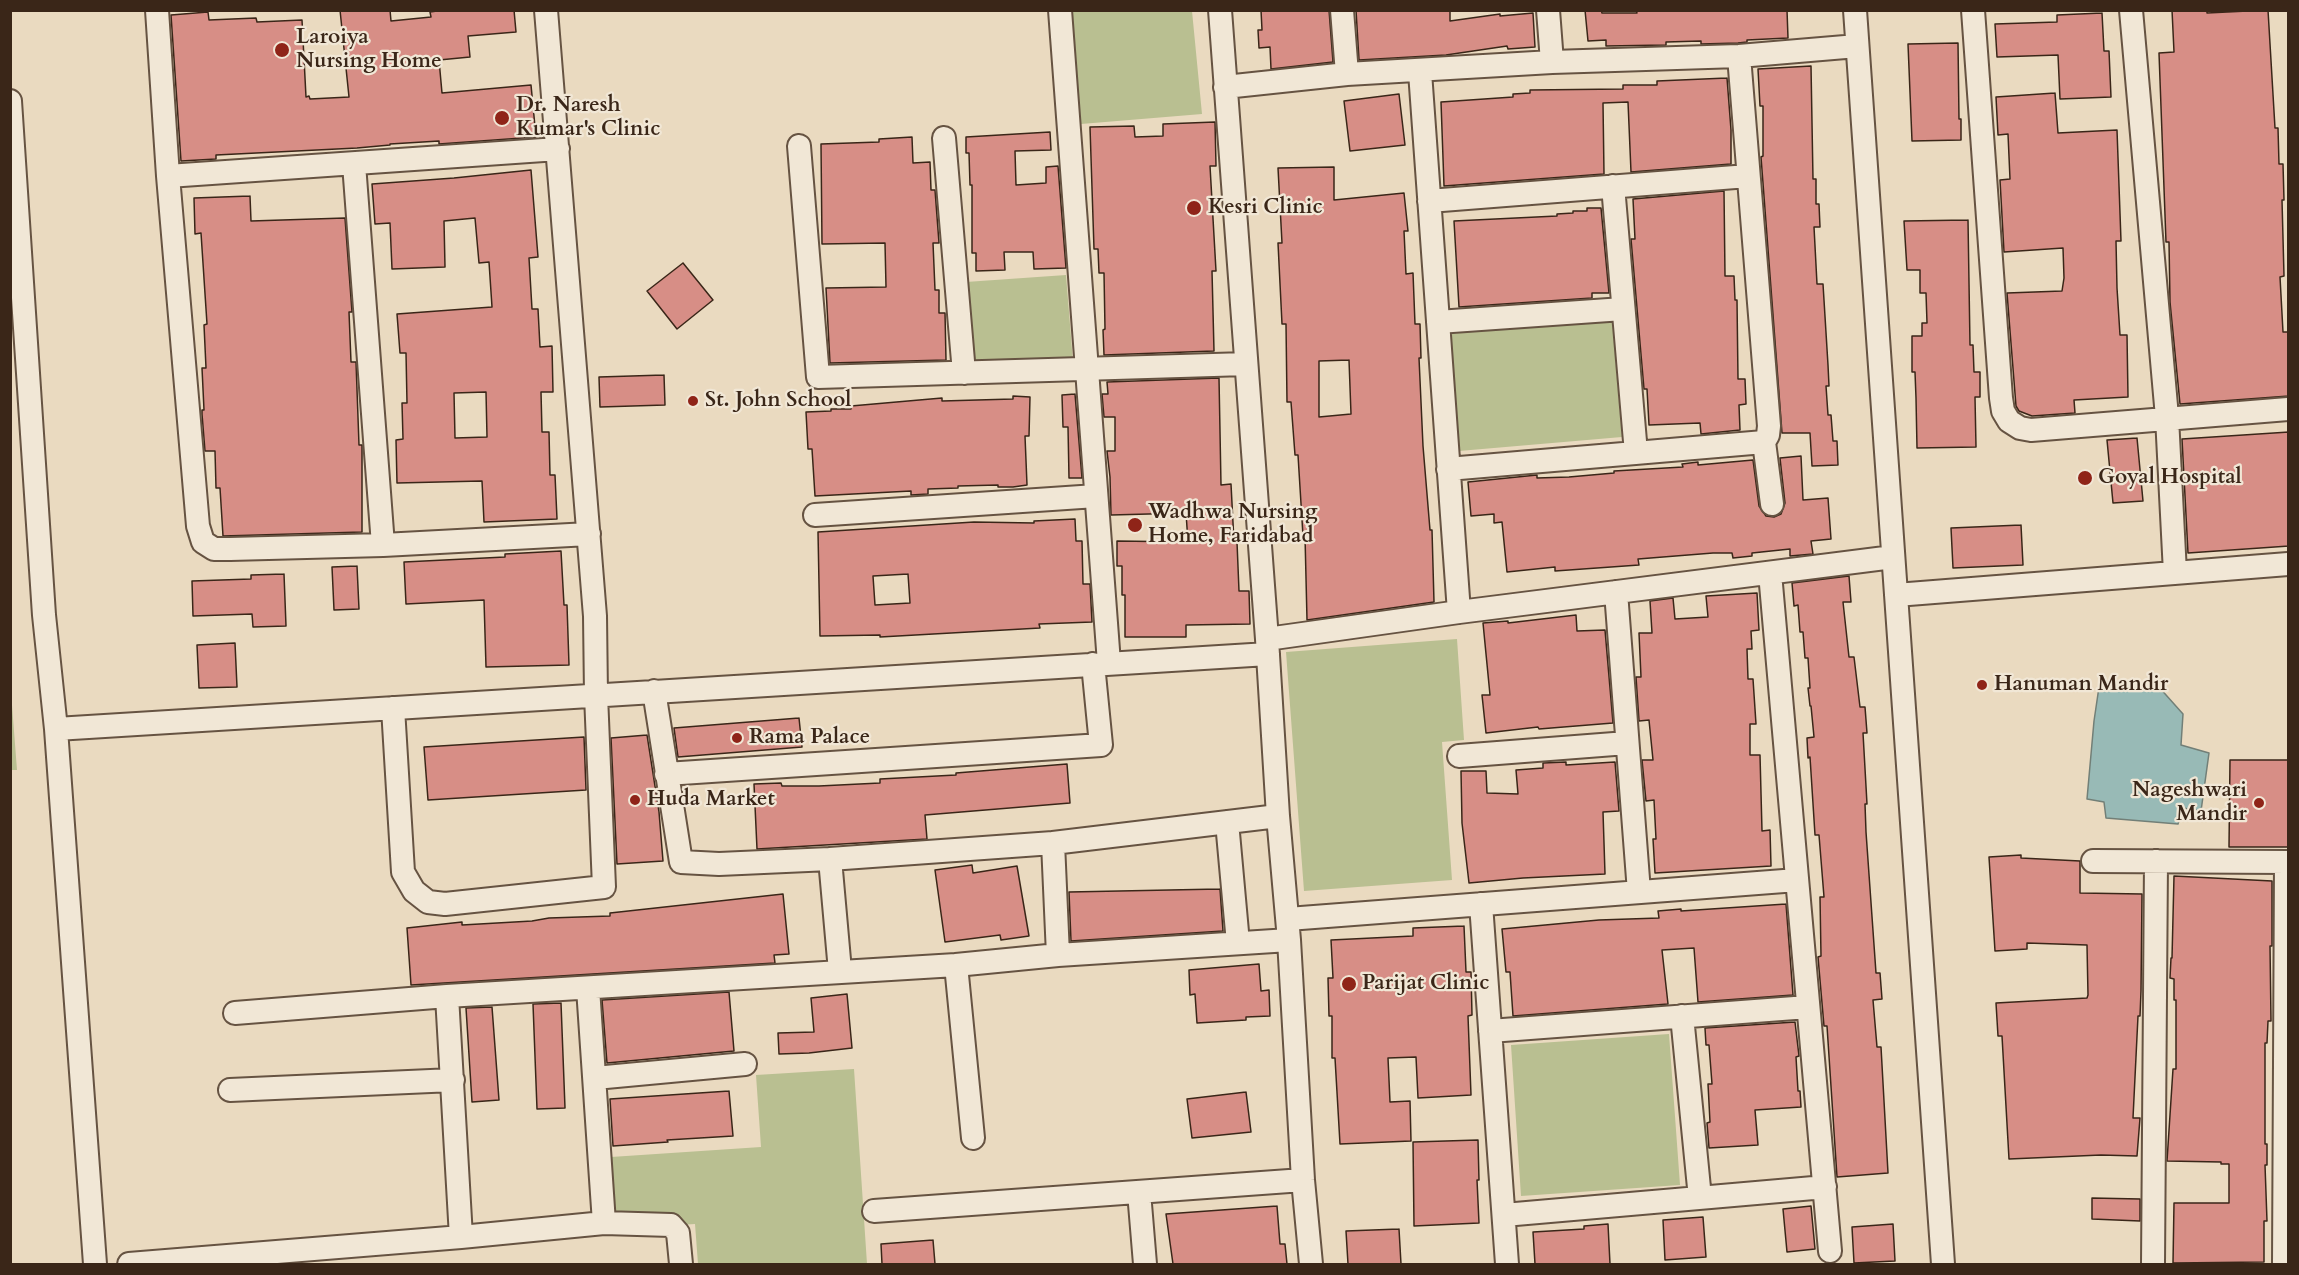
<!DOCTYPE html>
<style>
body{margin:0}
#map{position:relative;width:2299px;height:1275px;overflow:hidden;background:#eadac0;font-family:Cardo,serif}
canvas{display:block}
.frame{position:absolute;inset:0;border:12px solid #3a2618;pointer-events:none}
</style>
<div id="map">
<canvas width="2299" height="1275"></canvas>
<div class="frame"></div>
</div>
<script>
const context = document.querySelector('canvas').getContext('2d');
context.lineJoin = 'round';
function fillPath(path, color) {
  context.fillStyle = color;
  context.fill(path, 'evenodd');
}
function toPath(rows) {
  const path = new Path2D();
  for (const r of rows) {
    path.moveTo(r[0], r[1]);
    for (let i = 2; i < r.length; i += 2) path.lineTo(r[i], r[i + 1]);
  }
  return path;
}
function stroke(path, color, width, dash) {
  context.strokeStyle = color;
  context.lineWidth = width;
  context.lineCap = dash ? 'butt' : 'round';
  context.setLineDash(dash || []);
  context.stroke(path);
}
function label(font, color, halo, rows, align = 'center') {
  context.font = font + ' Cardo,serif';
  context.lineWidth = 4.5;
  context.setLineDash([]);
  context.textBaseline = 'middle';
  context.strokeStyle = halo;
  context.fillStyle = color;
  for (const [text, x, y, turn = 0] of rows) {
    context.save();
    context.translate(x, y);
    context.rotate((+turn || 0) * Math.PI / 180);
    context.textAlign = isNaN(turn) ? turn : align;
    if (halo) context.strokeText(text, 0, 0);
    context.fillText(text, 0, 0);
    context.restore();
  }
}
const green = toPath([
 [1071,11,1192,11,1202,114,1081,124],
 [1066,275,1073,362,973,370,966,282],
 [1612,319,1622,437,1459,451,1449,334],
 [1457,639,1464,740,1442,742,1452,880,1304,891,1286,652],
 [10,679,17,770,10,770],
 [1669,1034,1680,1185,1521,1196,1511,1045],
 [854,1069,867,1264,698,1264,695,1224,616,1229,611,1157,761,1147,756,1075]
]);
const water = toPath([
 [2158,686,2183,714,2181,745,2209,753,2201,811,2183,808,2178,824,2106,818,2104,802,2087,799,2094,721,2099,687,2158,686]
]);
const building = toPath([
 [340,10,390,10,391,21,431,17,430,12,444,10,514,10,516,32,468,36,470,57,439,60,442,93,531,85,536,137,439,144,439,141,390,144,390,145,357,148,216,155,216,159,181,161,171,15,208,12,209,20,256,18,257,22,302,20,306,97,309,96,310,99,349,97,340,10],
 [1261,10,1329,10,1333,62,1271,69,1270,47,1259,48,1258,30,1262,30,1261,10],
 [1356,10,1450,10,1450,21,1500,14,1500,16,1533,13,1535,47,1508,49,1507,46,1446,55,1359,60,1356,10],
 [1585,10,1601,10,1602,13,1637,13,1636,10,1787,10,1788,38,1747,40,1747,42,1738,43,1701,44,1701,41,1666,42,1666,45,1606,46,1606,40,1588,41,1585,10],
 [2172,10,2207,10,2207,13,2268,10,2275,128,2278,128,2279,164,2283,164,2284,200,2282,200,2284,276,2280,277,2283,332,2289,332,2289,396,2180,404,2170,302,2169,242,2166,242,2159,53,2174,52,2172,10],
 [2102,13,2104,51,2109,51,2111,97,2060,99,2058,55,1997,57,1995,24,2057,22,2057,15,2102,13],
 [1958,43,1959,119,1961,119,1961,140,1912,141,1908,44,1958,43],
 [1811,66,1813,179,1816,179,1816,204,1819,204,1820,227,1814,227,1817,284,1823,284,1828,365,1829,386,1826,386,1828,415,1831,415,1833,441,1837,441,1838,465,1812,466,1810,433,1782,433,1761,157,1763,156,1763,106,1760,106,1758,69,1811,66],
 [1727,78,1731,130,1731,164,1631,172,1628,102,1603,103,1604,174,1444,186,1441,102,1513,97,1513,94,1530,93,1530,90,1623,89,1623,85,1657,85,1657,81,1727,78],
 [2055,93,2058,133,2117,130,2121,241,2116,241,2117,288,2120,335,2127,335,2128,397,2074,400,2075,413,2032,416,2019,411,2016,406,2007,293,2062,291,2064,278,2063,248,2004,252,2000,180,2010,179,2008,134,1998,135,1996,97,2055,93],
 [1399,94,1405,145,1350,151,1344,101,1399,94],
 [1215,122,1216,166,1210,166,1216,271,1212,271,1214,351,1104,355,1103,330,1105,329,1104,273,1099,273,1098,249,1094,249,1090,127,1134,126,1135,137,1163,136,1163,124,1215,122],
 [1050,132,1051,150,1015,151,1016,185,1046,183,1046,167,1058,166,1066,268,1034,269,1033,252,1004,252,1005,270,976,271,976,253,972,253,972,185,970,185,969,153,966,153,966,137,1050,132],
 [912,137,913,163,930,162,931,190,935,190,939,243,933,243,935,290,939,290,939,313,945,313,946,360,830,363,826,288,886,287,885,243,822,244,821,144,879,142,879,139,912,137],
 [1334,167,1334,200,1404,193,1408,231,1404,231,1406,274,1413,273,1415,324,1420,324,1421,358,1419,358,1423,446,1430,530,1432,530,1434,602,1307,620,1305,536,1303,536,1298,455,1295,455,1291,402,1287,402,1286,324,1282,324,1278,243,1282,243,1278,168,1334,167],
 [1349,360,1351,414,1319,417,1319,361,1349,360],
 [531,170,538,257,529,258,532,309,538,309,540,347,552,346,553,392,541,392,542,432,549,432,550,475,555,475,557,519,484,522,482,481,397,483,396,440,403,439,402,403,407,403,406,353,400,353,397,314,492,307,489,262,479,263,475,218,444,221,445,267,392,269,390,223,375,224,372,184,454,178,531,170],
 [486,392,487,437,455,438,454,393,486,392],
 [1724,191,1725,276,1734,276,1735,300,1737,300,1738,379,1745,379,1746,404,1739,405,1740,430,1701,434,1700,423,1649,425,1647,389,1644,389,1631,239,1635,239,1633,199,1724,191],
 [250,196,251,221,345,218,352,312,349,312,351,362,356,362,359,445,362,445,362,532,223,536,220,488,216,488,215,451,205,451,202,414,202,410,204,410,202,368,206,368,204,325,207,324,201,233,195,234,194,198,250,196],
 [1587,208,1601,208,1609,293,1592,293,1592,298,1459,307,1454,221,1557,216,1557,214,1573,213,1573,211,1587,211,1587,208],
 [1968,220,1970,345,1973,345,1974,372,1980,372,1980,397,1975,397,1976,447,1917,448,1916,398,1915,372,1912,372,1912,336,1922,336,1922,323,1927,323,1926,293,1920,293,1920,270,1907,270,1904,221,1968,220],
 [683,263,713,300,677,329,647,291,683,263],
 [664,375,665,405,600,407,599,377,664,375],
 [1219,378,1221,485,1231,484,1234,542,1237,542,1239,591,1249,591,1250,624,1186,625,1186,637,1125,637,1125,595,1122,595,1122,566,1117,566,1117,541,1188,542,1186,513,1111,515,1110,477,1107,451,1115,451,1115,417,1104,417,1102,394,1108,394,1107,382,1219,378],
 [1075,394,1082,478,1069,478,1068,427,1063,427,1062,395,1075,394],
 [1013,396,1030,397,1029,436,1025,436,1027,485,1013,487,998,487,998,485,958,486,958,488,928,489,928,494,911,495,911,491,815,496,812,449,808,449,806,412,831,411,831,409,851,409,851,406,942,398,942,401,1013,399,1013,396],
 [2289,432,2289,546,2188,553,2182,439,2289,432],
 [2137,438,2143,501,2113,503,2107,440,2137,438],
 [1801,456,1803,500,1828,498,1831,539,1811,541,1813,554,1790,556,1790,549,1752,553,1752,556,1733,558,1732,553,1713,553,1638,559,1639,565,1555,571,1555,567,1507,572,1502,522,1494,523,1494,514,1471,516,1468,482,1537,475,1537,478,1569,477,1614,473,1614,471,1683,467,1682,464,1698,462,1698,465,1753,460,1759,506,1766,516,1774,517,1781,514,1785,503,1780,458,1801,456],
 [1075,519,1076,541,1082,541,1083,584,1090,584,1092,622,1039,624,1040,628,880,637,880,635,820,636,818,532,974,522,1034,523,1034,521,1075,519],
 [908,574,910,603,875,605,873,576,908,574],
 [2021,525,2023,565,1953,568,1951,528,2021,525],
 [561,551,564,605,567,605,569,665,486,667,484,600,406,604,404,562,505,557,505,554,561,551],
 [357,566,359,609,334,610,332,567,357,566],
 [284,574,286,626,253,627,252,614,193,616,192,581,251,579,251,575,284,574],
 [1849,576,1851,602,1843,602,1849,657,1854,657,1860,707,1865,707,1867,733,1863,733,1867,804,1865,804,1866,832,1876,973,1880,973,1882,999,1873,1000,1877,1047,1881,1047,1888,1173,1837,1177,1827,1026,1824,1026,1818,957,1821,956,1820,897,1824,897,1819,835,1815,835,1810,757,1808,758,1807,738,1814,737,1811,706,1810,706,1808,688,1810,688,1808,658,1805,658,1803,632,1800,632,1798,605,1794,606,1792,583,1849,576],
 [1757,593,1759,630,1751,631,1752,649,1747,649,1748,679,1753,679,1756,724,1750,724,1750,755,1760,755,1762,831,1770,830,1771,866,1655,873,1653,839,1656,839,1654,800,1646,801,1642,760,1653,760,1649,720,1639,721,1636,677,1641,677,1639,633,1652,633,1650,601,1673,598,1675,619,1708,617,1706,596,1757,593],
 [1576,615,1577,631,1605,630,1613,723,1539,729,1538,727,1486,733,1482,695,1490,695,1483,623,1508,621,1508,623,1576,615],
 [235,643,237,687,199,688,197,645,235,643],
 [799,718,802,747,678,757,674,728,799,718],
 [647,735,659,812,663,861,617,864,611,738,647,735],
 [584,737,586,790,428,800,424,747,584,737],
 [2230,760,2289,760,2289,847,2229,847,2230,760],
 [1566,762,1566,765,1615,762,1619,811,1603,812,1605,874,1523,878,1469,883,1462,823,1461,771,1486,771,1487,793,1518,794,1516,770,1543,768,1543,763,1566,762],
 [1067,764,1070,803,925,815,927,839,757,849,754,784,781,783,782,786,819,786,880,783,880,779,956,775,956,773,1067,764],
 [2021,855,2021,858,2080,861,2080,893,2142,894,2141,991,2140,1016,2138,1016,2133,1118,2140,1118,2137,1156,2101,1155,2009,1159,2002,1036,1998,1036,1996,1003,2087,998,2088,995,2087,945,2027,943,2027,949,1995,951,1989,857,2021,855],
 [972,865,973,873,1017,866,1029,936,1001,940,1000,935,945,942,935,870,972,865],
 [2174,876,2272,881,2272,946,2270,946,2271,1021,2268,1021,2267,1043,2265,1043,2265,1144,2267,1144,2267,1165,2265,1165,2267,1221,2264,1221,2264,1262,2173,1263,2174,1203,2229,1203,2229,1164,2221,1164,2221,1162,2167,1161,2173,1069,2176,1069,2176,1000,2174,1000,2174,979,2170,978,2171,958,2172,958,2174,876],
 [1220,889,1223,931,1071,941,1069,892,1220,889],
 [783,894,789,954,774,955,775,963,411,985,407,928,462,922,462,925,532,921,549,918,610,916,610,913,783,894],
 [1786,904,1793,995,1698,1002,1694,948,1662,950,1668,1004,1513,1016,1510,972,1506,972,1502,929,1599,920,1659,918,1658,911,1681,909,1681,911,1786,904],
 [1464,926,1466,972,1471,972,1472,1015,1468,1016,1471,1095,1418,1098,1416,1057,1388,1058,1390,1102,1410,1101,1411,1141,1340,1144,1335,1058,1332,1058,1332,1016,1329,1016,1328,978,1333,978,1331,940,1413,936,1413,928,1464,926],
 [1259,964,1261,991,1269,990,1270,1016,1246,1017,1246,1020,1197,1023,1195,994,1190,995,1189,970,1259,964],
 [729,992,734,1051,607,1063,602,1000,729,992],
 [847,994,852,1048,809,1053,779,1054,778,1033,814,1032,811,998,847,994],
 [561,1003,565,1108,537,1109,533,1004,561,1003],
 [492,1007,499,1100,472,1102,466,1008,492,1007],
 [1795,1022,1799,1056,1796,1057,1798,1091,1800,1091,1801,1107,1755,1110,1758,1145,1709,1148,1707,1123,1710,1122,1708,1084,1712,1084,1709,1045,1706,1045,1705,1028,1795,1022],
 [729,1091,733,1136,667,1140,668,1142,613,1146,610,1099,729,1091],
 [1246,1092,1251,1132,1192,1138,1187,1099,1246,1092],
 [1478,1140,1479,1180,1477,1180,1479,1223,1414,1226,1413,1142,1478,1140],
 [2092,1198,2140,1199,2140,1221,2092,1219,2092,1198],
 [1277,1206,1280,1244,1285,1244,1287,1264,1173,1264,1166,1214,1277,1206],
 [1811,1206,1815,1249,1787,1252,1783,1209,1811,1206],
 [1703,1217,1706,1257,1665,1260,1663,1220,1703,1217],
 [1608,1224,1610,1264,1535,1264,1533,1232,1584,1229,1584,1226,1608,1224],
 [1893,1224,1895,1261,1854,1263,1852,1227,1893,1224],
 [1399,1229,1401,1264,1348,1264,1346,1231,1399,1229],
 [933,1240,935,1264,882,1264,881,1244,933,1240]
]);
const minor = toPath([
 [157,10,168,176,198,526,203,542,214,549,230,549,383,545,589,534],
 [1060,10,1109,663],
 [1220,10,1267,639,1278,816,1289,940,1303,1180,1311,1264],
 [1342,10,1347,74],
 [1548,10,1552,62],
 [1855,10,1943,1264],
 [1973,10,2001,398,2003,411,2009,421,2020,428,2031,430,2288,409],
 [2131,10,2167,417,2175,573],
 [1739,56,1769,426,1768,435,1764,442,1772,504],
 [1420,72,1459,612],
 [1225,87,1347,74,1552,62,1739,56,1857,46],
 [10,101,44,615,56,729,95,1264],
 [944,138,964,373],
 [799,146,818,377,1246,364],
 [354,164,383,545],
 [168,176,558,149],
 [1613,186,1636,453],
 [1429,201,1748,176],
 [1438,322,1623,309],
 [1448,469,1764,442],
 [815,515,1096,496],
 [1770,573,1830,1251],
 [1616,592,1639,892],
 [1896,595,2288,564],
 [1267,639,1459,612,1893,557],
 [654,691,681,862,719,864,830,859,1053,843,1058,955],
 [393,708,403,872,414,891,428,902,445,904,604,887,596,695,595,616,546,10],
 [56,729,1268,654],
 [1459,756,1627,743],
 [666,774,1101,745,1093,664],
 [1227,822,1238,943],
 [1053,843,1278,816],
 [830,859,840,971],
 [2093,861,2288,862],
 [1481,904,1507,1264],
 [1288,919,1797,880],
 [956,965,973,1138],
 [588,988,604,1223],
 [447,996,461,1237],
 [235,1013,447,996,956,965,1058,955,1289,940],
 [1682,1016,1700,1198],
 [1490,1031,1808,1007],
 [595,1078,745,1064],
 [230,1090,453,1080],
 [1139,1192,1145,1264],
 [874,1211,1303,1180],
 [1504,1215,1825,1187],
 [129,1264,461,1237,604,1223,671,1225,678,1233,681,1264],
 [2153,1264,2156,861],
 [2284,1264,2286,862]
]);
const markers = [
 [282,50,8,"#8f2418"],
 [502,118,8,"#8f2418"],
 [1194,208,8,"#8f2418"],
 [693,401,6,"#8f2418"],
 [2085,478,8,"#8f2418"],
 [1135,525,8,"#8f2418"],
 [1982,685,6,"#8f2418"],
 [737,738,6,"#8f2418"],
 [635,800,6,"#8f2418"],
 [2259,803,6,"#8f2418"],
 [1349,984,8,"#8f2418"]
];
const poiNames = [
 ["Laroiya",296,38],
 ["Nursing Home",296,62],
 ["Dr. Naresh",516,106],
 ["Kumar's Clinic",516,130],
 ["Kesri Clinic",1208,208],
 ["St. John School",705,401],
 ["Goyal Hospital",2098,478],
 ["Wadhwa Nursing",1148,513],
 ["Home, Faridabad",1148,537],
 ["Hanuman Mandir",1994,685],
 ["Rama Palace",749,738],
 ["Nageshwari",2247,791,"right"],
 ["Mandir",2247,815,"right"],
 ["Huda Market",647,800],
 ["Parijat Clinic",1362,984]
];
fillPath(green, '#b9bf91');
fillPath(water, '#98bab6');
stroke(water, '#727f77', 1.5);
fillPath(building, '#d78e86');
stroke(building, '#3a2618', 1.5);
stroke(minor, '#665342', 26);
stroke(minor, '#f1e7d6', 22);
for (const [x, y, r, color] of markers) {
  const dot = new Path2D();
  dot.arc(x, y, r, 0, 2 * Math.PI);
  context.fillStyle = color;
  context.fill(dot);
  stroke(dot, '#f1e7d6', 2);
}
label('bold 21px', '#3a2618', '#f1e7d6', poiNames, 'left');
</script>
